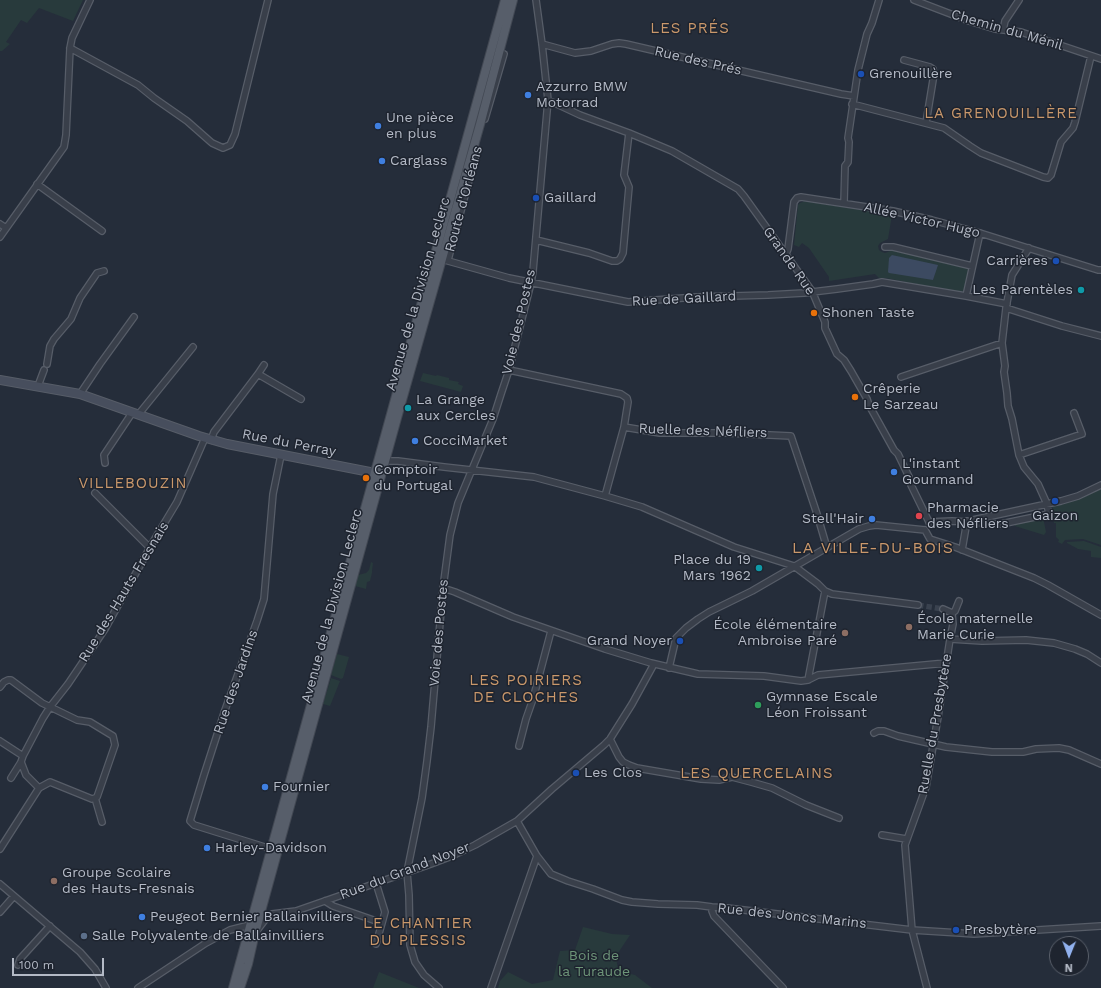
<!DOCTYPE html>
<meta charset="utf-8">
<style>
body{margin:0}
#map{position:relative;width:1101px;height:988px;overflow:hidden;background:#252d3a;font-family:"Work Sans",sans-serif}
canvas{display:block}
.north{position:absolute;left:1049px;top:936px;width:40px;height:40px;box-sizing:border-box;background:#1e242f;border:1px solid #5a606b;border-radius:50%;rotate:181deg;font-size:11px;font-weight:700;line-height:16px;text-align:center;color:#b4bac6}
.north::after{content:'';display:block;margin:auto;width:14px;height:18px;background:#91b1ee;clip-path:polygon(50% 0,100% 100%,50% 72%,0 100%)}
.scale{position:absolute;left:12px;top:958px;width:92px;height:18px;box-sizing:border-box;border:2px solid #b4bac6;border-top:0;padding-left:5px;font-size:12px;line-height:14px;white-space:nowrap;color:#b4bac6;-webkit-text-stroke:3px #1e242f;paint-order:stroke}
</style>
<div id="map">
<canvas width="1101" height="988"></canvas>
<div class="north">N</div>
<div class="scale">100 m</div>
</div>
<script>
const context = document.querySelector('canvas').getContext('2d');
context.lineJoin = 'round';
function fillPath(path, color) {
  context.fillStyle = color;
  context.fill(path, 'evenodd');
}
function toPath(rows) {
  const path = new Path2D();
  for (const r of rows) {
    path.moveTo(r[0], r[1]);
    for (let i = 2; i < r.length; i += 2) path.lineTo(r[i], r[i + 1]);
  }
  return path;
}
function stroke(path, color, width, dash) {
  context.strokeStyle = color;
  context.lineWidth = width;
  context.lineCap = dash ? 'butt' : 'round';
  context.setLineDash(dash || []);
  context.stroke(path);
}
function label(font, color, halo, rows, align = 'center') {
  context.font = font + ' "Work Sans",sans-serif';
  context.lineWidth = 3;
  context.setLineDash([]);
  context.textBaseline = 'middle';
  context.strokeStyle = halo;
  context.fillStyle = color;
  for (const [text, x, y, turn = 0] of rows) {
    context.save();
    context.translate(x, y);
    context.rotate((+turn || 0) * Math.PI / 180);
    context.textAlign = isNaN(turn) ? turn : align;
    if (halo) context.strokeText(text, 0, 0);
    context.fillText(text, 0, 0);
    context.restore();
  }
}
const green = toPath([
 [0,0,83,0,73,21,39,8,27,23,21,20,6,42,10,44,2,51,0,51],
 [805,201,892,215,888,239,880,243,878,246,879,250,882,252,885,253,893,250,967,268,969,272,964,291,960,293,886,278,879,278,875,274,829,281,829,277,809,248,802,243,799,247,794,245,798,205,800,203],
 [892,255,935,273,933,280],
 [423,373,436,376,437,375,449,378,449,380,459,382,458,384,463,386,461,392,420,381],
 [1101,489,1101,545,1083,539,1065,540,1062,544,1058,542,1059,540,1056,537,1056,523,1054,523,1051,510,1054,505,1079,499],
 [1043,517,1046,532,1044,535,1015,526,1015,523],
 [1084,541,1101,547,1101,558,1091,557,1091,551,1078,549,1067,543,1067,542],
 [371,562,373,563,372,571,372,573,370,581,367,582,366,589,355,586,358,575,366,573,369,570],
 [337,654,349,657,343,678,341,679,331,675],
 [331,678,340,681,330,706,323,704],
 [583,927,612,934,630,935,616,956,618,971,635,975,652,988,498,988,500,981,508,972,532,984,553,980,560,951,575,950],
 [379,972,419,988,373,988]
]);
const water = toPath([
 [892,255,938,265,933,280,889,273,888,272,889,258]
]);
const streetTunnel = toPath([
 [918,605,943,609]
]);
const street = toPath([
 [914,0,969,21,995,29,1021,32,1101,59],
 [1003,30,1005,21,1019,0],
 [542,44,575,53,591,51,612,44,619,43,626,44,841,94,854,96],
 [70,48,138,85,154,98,187,121,212,143,223,148,230,145,235,134,268,0],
 [904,60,930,67,933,69,934,74,926,123],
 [548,100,580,115,629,133,672,151,738,189,744,196,812,291,825,322,825,328,837,354,844,360,851,371,867,399,869,405,894,450,898,454,910,479,911,485,929,522],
 [852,104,944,128,970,146,981,153,1043,177,1048,178,1051,175,1061,142,1073,128,1075,122,1091,56],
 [485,119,504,54,499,52],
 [37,184,102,231],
 [844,203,845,166,848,162,849,142,848,138,858,70,867,34,872,23,879,0],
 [0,224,6,228],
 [0,237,64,147,66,135,70,48,72,38,90,0],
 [536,240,589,253,612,261,617,261,620,259,623,253,629,187,624,175,629,133],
 [885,247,893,247,972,266],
 [786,254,788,249,794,202,797,198,801,197,893,211,932,220,980,233,1098,270,1101,270],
 [441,259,509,278,628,302,697,297,768,295,804,293,837,289,873,284,882,282,966,296,1007,304],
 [448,260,477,150],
 [966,296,980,233],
 [1006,308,1062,326,1101,336],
 [47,364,50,346,54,339,71,319,80,298,97,273,104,271],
 [509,370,621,394,627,398,628,402,624,427,660,433,727,433,791,436,817,514,827,548],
 [258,374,264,365],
 [901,377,1002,343],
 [38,386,44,370],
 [80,394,100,364,134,317],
 [138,415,193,347],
 [211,440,214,432,258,374,301,399],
 [1019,455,1082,434,1074,413],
 [386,461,398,461,444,467,534,477,605,496,642,507,734,547,794,566,818,584,825,591,832,594,918,605],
 [105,463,104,455,132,413],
 [95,493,150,548],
 [605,496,624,427],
 [973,520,1061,501,1078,496,1101,485],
 [929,522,952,521,1001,524,1049,514,1047,504,1038,484,1024,467,1019,455,1012,419,1008,406,1007,393,1004,372,1005,366,1002,343,1006,308,1012,275,1029,248],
 [925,530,930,539,955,547,1034,578,1048,585,1101,615],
 [962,550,967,521],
 [443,588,455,592,513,617,605,649,651,663,698,674,764,676,801,681,808,680,818,675,946,663],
 [943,609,952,613],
 [950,639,982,641,1026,640,1054,643,1075,649,1087,654,1101,663],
 [669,668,676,638,686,628,698,619,709,612,752,591,859,529,869,526,876,525,925,530],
 [808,680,825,591],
 [0,687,4,682,8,680,11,680,42,703,77,720,90,722,113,736,115,745,97,797,95,798],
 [874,733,878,731,884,731,898,736,946,747,992,752,1023,752,1036,749,1059,748,1069,750,1101,764],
 [610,739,619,757,623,762,629,765,637,768,701,779,719,780,732,777,751,782,772,788,806,805,839,818],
 [0,741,23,756],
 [519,746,526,719,533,699,551,631],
 [21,762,26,775,39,788],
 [11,778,21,762,23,756,43,718,50,707,68,684,105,629,153,542,177,502,205,438],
 [95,798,102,822],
 [517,821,537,856,551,874,568,881,593,889,622,900,632,902,658,904,697,905,712,907,727,908,912,930,960,933,974,934,1101,926],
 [882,835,906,839],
 [0,849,39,788,50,782,92,799,95,798],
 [271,849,194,825,190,821,204,775,225,710,257,621,264,599,273,494,281,455],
 [0,884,80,952,95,969,106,988],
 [325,901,333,906,382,923,385,912,376,883],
 [712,907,712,911,714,916,783,988],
 [0,912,14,896],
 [258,929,268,916,272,914,296,911,431,864,452,856,475,845,517,821,552,789,604,745,610,739,632,704,654,664],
 [376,944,382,923],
 [18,965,20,959,50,926],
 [138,988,206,943,230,930,250,925],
 [439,988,424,975,415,962,410,945,409,895,407,872,422,798,427,761,431,727,443,588,450,535,458,503,493,419,501,394,509,370,531,283,533,271,548,100,542,44,536,0],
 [491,988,537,856],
 [927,988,912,930,905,845,926,787,938,717,950,639,953,624,952,613,955,611,959,601]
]);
const secondary = toPath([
 [0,380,80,394,199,436,227,444,375,473,380,467]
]);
const primary = toPath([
 [233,988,505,0],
 [240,988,248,964,255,933,397,418,481,121,513,0]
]);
const markers = [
 [861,74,4,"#1a4fb4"],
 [528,95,4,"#3f7fe0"],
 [378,126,4,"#3f7fe0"],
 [382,161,4,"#3f7fe0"],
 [536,198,4,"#1a4fb4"],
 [1056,261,4,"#1a4fb4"],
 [1081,290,4,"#0f9aa8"],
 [814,313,4,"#e8710a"],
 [855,397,4,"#e8710a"],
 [408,408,4,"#0f9aa8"],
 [415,441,4,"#3f7fe0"],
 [894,472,4,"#3f7fe0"],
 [366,478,4,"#e8710a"],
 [1055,501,4,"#1a4fb4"],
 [919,516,4,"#e0444e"],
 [872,519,4,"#3f7fe0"],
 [759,568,4,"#0f9aa8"],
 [909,627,4,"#8d6e63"],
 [845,633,4,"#8d6e63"],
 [680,641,4,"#1a4fb4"],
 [758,705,4,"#2e9e5b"],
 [576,773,4,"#1a4fb4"],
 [265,787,4,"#3f7fe0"],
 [207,848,4,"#3f7fe0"],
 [54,881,4,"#8d6e63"],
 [142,917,4,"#3f7fe0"],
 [956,930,4,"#1a4fb4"],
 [84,936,4,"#5c6f8a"]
];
const streetNames = [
 ["Chemin du Ménil",1007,30,16],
 ["Rue des Prés",698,61,13],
 ["Route d'Orléans",464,199,-75],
 ["Allée Victor Hugo",922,220,13],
 ["Grande Rue",789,261,55],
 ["Avenue de la Division Leclerc",418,294,-74],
 ["Rue de Gaillard",684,299,-3],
 ["Voie des Postes",519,322,-77],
 ["Ruelle des Néfliers",703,431,2],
 ["Rue du Perray",289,443,11],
 ["Rue des Hauts Fresnais",124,592,-59],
 ["Avenue de la Division Leclerc",332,606,-75],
 ["Voie des Postes",439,633,-85],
 ["Rue des Jardins",236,682,-71],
 ["Ruelle du Presbytère",935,724,-80],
 ["Rue du Grand Noyer",405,871,-21],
 ["Rue des Joncs Marins",792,916,6]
];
const poiNames = [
 ["Grenouillère",869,74],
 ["Azzurro BMW",536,87],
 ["Motorrad",536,103],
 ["Une pièce",386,118],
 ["en plus",386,134],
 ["Carglass",390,161],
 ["Gaillard",544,198],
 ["Carrières",1048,261,"right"],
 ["Les Parentèles",1073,290,"right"],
 ["Shonen Taste",822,313],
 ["Crêperie",863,389],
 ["Le Sarzeau",863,405],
 ["La Grange",416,400],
 ["aux Cercles",416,416],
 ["CocciMarket",423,441],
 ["L'instant",902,464],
 ["Gourmand",902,480],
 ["Comptoir",374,470],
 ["du Portugal",374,486],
 ["Pharmacie",927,508],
 ["des Néfliers",927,524],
 ["Gaizon",1055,516,"center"],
 ["Stell'Hair",864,519,"right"],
 ["Place du 19",751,560,"right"],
 ["Mars 1962",751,576,"right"],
 ["École maternelle",917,619],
 ["Marie Curie",917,635],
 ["École élémentaire",837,625,"right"],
 ["Ambroise Paré",837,641,"right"],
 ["Grand Noyer",672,641,"right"],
 ["Gymnase Escale",766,697],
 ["Léon Froissant",766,713],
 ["Les Clos",584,773],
 ["Fournier",273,787],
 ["Harley-Davidson",215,848],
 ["Groupe Scolaire",62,873],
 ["des Hauts-Fresnais",62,889],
 ["Peugeot Bernier Ballainvilliers",150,917],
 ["Presbytère",964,930],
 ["Salle Polyvalente de Ballainvilliers",92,936]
];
const parkNames = [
 ["Bois de",594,956],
 ["la Turaude",594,972]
];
const neighbourhoodNames = [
 ["LES PRÉS",690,29],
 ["LA GRENOUILLÈRE",1001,114],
 ["VILLEBOUZIN",133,484],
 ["LES POIRIERS",526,681],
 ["DE CLOCHES",526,698],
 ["LES QUERCELAINS",757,774],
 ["LE CHANTIER",418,924],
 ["DU PLESSIS",418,941]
];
const quarterNames = [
 ["LA VILLE-DU-BOIS",873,548]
];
fillPath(green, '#283a3c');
fillPath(water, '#3c4a61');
stroke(streetTunnel, '#3a424f', 5.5, [5.5, 3]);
stroke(street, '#575d68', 8);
stroke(secondary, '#575d68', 10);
stroke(primary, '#424853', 10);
stroke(street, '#393f4a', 5.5);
stroke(secondary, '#474e5d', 8);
stroke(primary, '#575e6a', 8);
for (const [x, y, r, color] of markers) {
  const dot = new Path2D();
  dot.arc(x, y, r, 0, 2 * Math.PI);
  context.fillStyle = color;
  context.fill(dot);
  stroke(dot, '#1e242f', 1.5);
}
label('14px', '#b4bac6', '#1e242f', streetNames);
label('14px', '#b4bac6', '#1e242f', poiNames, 'left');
label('14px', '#6d9478', '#1e242f', parkNames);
context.letterSpacing = '1px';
label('15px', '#ca986b', '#1e242f', neighbourhoodNames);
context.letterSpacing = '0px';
context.letterSpacing = '1px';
label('16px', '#ca986b', '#1e242f', quarterNames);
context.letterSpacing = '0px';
</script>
